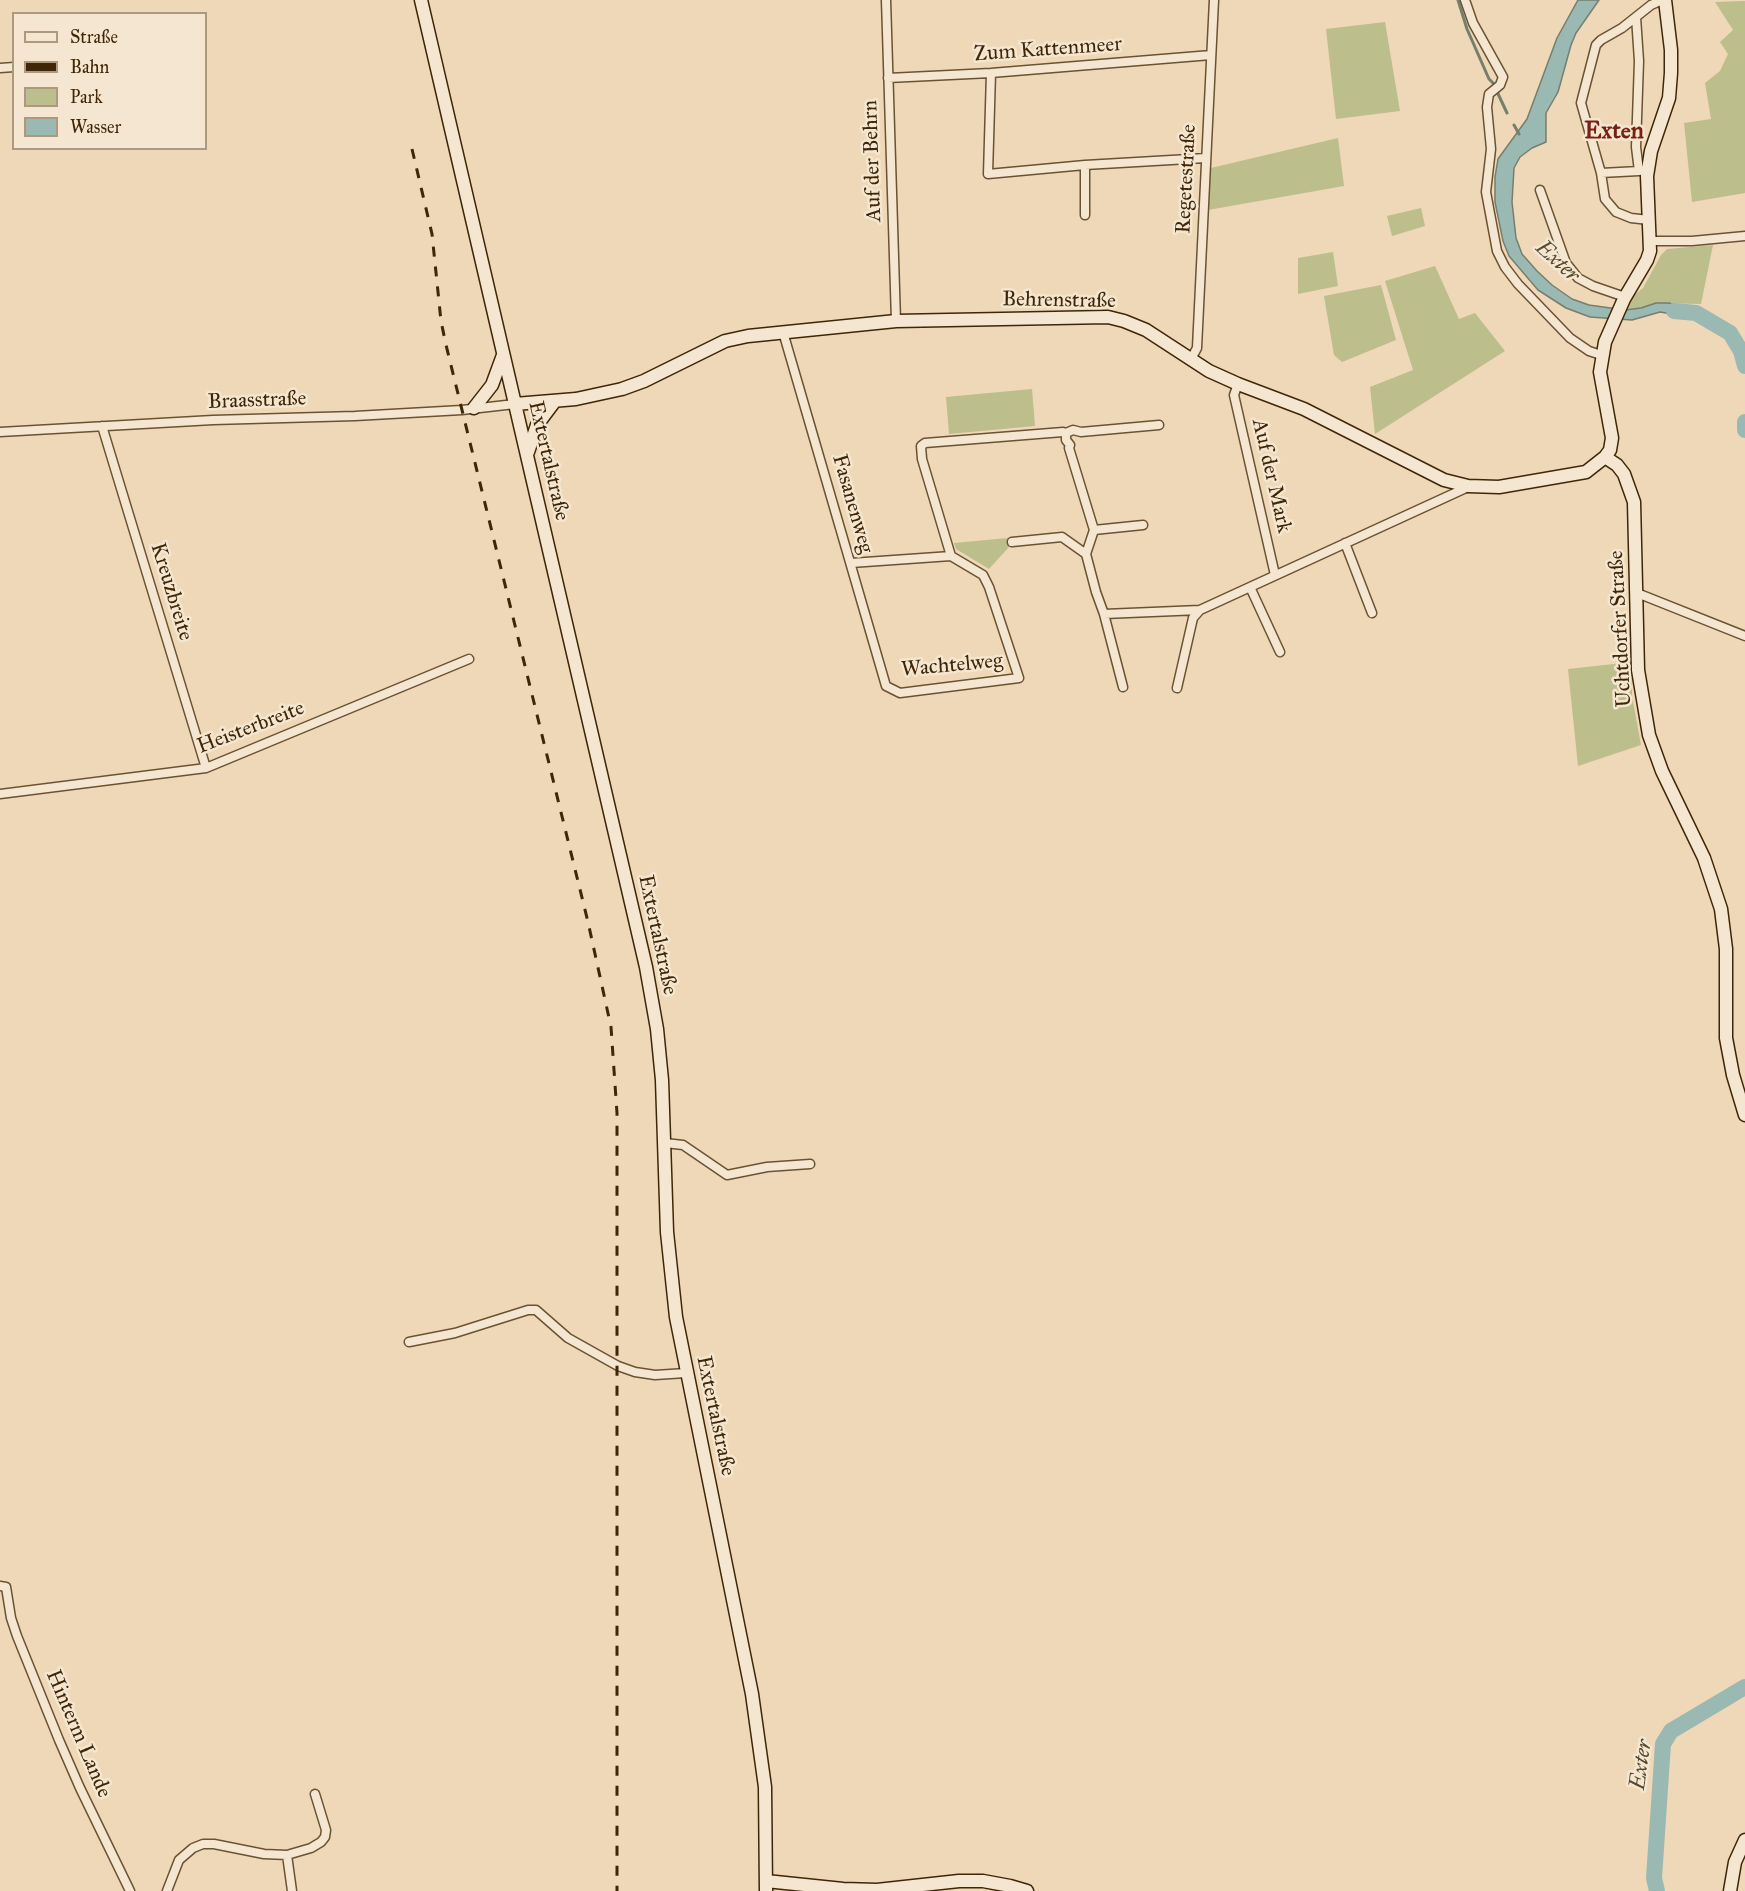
<!DOCTYPE html>
<meta charset="utf-8">
<style>
body{margin:0}
#map{position:relative;width:1745px;height:1891px;overflow:hidden;background:#eed8b7;font-family:"IM FELL Great Primer",serif}
canvas{display:block}
.legend{position:absolute;left:12px;top:12px;width:195px;height:138px;box-sizing:border-box;background:#f4e6d0;border:2px solid #ac997f;margin:0;padding:8px 10px;list-style:none;font-size:18px;color:#3f2606}
.legend li{display:flex;align-items:center;gap:12px;height:30px}
.legend b{width:30px;border:2px solid #ac997f}
</style>
<div id="map">
<canvas width="1745" height="1891"></canvas>
<ul class="legend">
<li><b style="height:8px;background:#f4e6d0"></b>Straße</li>
<li><b style="height:8px;background:#3f2606"></b>Bahn</li>
<li><b style="height:16px;background:#bcbe8c"></b>Park</li>
<li><b style="height:16px;background:#9ab9b3"></b>Wasser</li>
</ul>
</div>
<script>
const context = document.querySelector('canvas').getContext('2d');
context.lineJoin = 'round';
function fillPath(path, color) {
  context.fillStyle = color;
  context.fill(path, 'evenodd');
}
function toPath(rows) {
  const path = new Path2D();
  for (const r of rows) {
    path.moveTo(r[0], r[1]);
    for (let i = 2; i < r.length; i += 2) path.lineTo(r[i], r[i + 1]);
  }
  return path;
}
function stroke(path, color, width, dash) {
  context.strokeStyle = color;
  context.lineWidth = width;
  context.lineCap = dash ? 'butt' : 'round';
  context.setLineDash(dash || []);
  context.stroke(path);
}
function label(font, color, halo, rows, align = 'center') {
  context.font = font + ' "IM FELL Great Primer",serif';
  context.lineWidth = 5;
  context.setLineDash([]);
  context.textBaseline = 'middle';
  context.strokeStyle = halo;
  context.fillStyle = color;
  for (const [text, x, y, turn = 0] of rows) {
    context.save();
    context.translate(x, y);
    context.rotate((+turn || 0) * Math.PI / 180);
    context.textAlign = isNaN(turn) ? turn : align;
    if (halo) context.strokeText(text, 0, 0);
    context.fillText(text, 0, 0);
    context.restore();
  }
}
const green = toPath([
 [1745,1,1745,193,1692,202,1684,123,1711,119,1705,83,1720,71,1728,54,1720,42,1733,30,1715,2],
 [1385,22,1400,111,1336,119,1326,29],
 [1338,138,1344,186,1208,210,1211,168],
 [1421,208,1425,226,1392,236,1387,216],
 [1713,245,1701,304,1656,303,1641,308,1624,309,1628,300,1643,288,1661,255,1667,249],
 [1333,252,1338,286,1298,294,1298,258],
 [1435,266,1459,319,1475,313,1505,351,1375,434,1370,387,1413,370,1385,281],
 [1381,285,1396,340,1342,362,1334,355,1324,296],
 [1032,389,1035,426,949,434,946,397],
 [1008,538,1009,547,989,569,956,549,954,543],
 [1632,662,1632,696,1641,745,1578,766,1568,669]
]);
const water = toPath([
 [1578,0,1599,0,1576,33,1571,45,1558,92,1546,113,1546,142,1532,148,1520,157,1514,168,1512,202,1516,238,1522,254,1537,271,1552,285,1572,299,1589,305,1625,310,1641,308,1656,303,1669,303,1696,313,1684,316,1660,312,1632,320,1590,317,1566,308,1538,290,1509,256,1503,241,1495,202,1495,177,1498,159,1527,119,1557,38,1578,0]
]);
const stream = toPath([
 [1458,0,1467,29,1489,79,1493,83,1507,113],
 [1514,125,1519,134]
]);
const river = toPath([
 [1674,311,1696,313,1730,333,1741,351,1745,366],
 [1745,422,1745,430],
 [1657,1891,1654,1878,1663,1744,1671,1731,1745,1687]
]);
const street = toPath([
 [886,0,896,321],
 [1465,0,1473,23,1503,77,1500,85,1489,94,1487,107,1491,149,1486,192,1497,251,1505,267,1518,284,1570,338,1589,351,1601,355],
 [1636,17,1639,61,1636,147,1639,171,1647,170],
 [0,68,14,67],
 [991,73,988,174,1085,165,1206,158],
 [888,78,991,73,1211,55],
 [1601,173,1639,171],
 [1540,190,1566,263,1578,278,1593,286,1625,297],
 [1085,215,1085,165],
 [1649,220,1631,218,1616,212,1605,199,1601,173,1581,103,1596,45,1601,40,1622,28,1651,5,1662,0],
 [1650,241,1692,241,1745,236],
 [783,332,886,686,900,693,1019,678,989,587,983,575,951,556,922,459,921,446,925,443,1063,432,1066,433,1073,430,1081,432,1159,425],
 [1191,359,1197,348,1214,0],
 [1238,384,1234,395,1275,575],
 [102,426,206,768],
 [0,432,213,420,355,416,462,410,515,404],
 [1066,433,1066,440,1070,445,1069,448,1094,530,1086,554,1096,592,1104,614,1200,610],
 [1094,530,1143,525],
 [1012,542,1062,537,1086,554],
 [1345,543,1372,613],
 [851,563,951,556],
 [1250,587,1280,652],
 [1637,593,1745,636],
 [1104,614,1123,687],
 [1177,688,1193,618,1200,610,1468,487],
 [0,794,206,768,469,659],
 [665,1143,683,1145,727,1175,767,1167,810,1164],
 [409,1342,455,1333,528,1310,536,1310,568,1338,618,1366,635,1372,655,1375,686,1373],
 [0,1586,6,1587,11,1618,17,1636,59,1740,80,1788,130,1891],
 [287,1855,292,1891],
 [167,1891,179,1860,193,1848,203,1844,214,1844,264,1854,287,1855,311,1848,321,1842,325,1837,326,1830,315,1794]
]);
const secondary = toPath([
 [421,0,646,967,657,1029,662,1080,667,1232,676,1317,752,1694,765,1787,766,1891],
 [515,404,576,399,622,389,644,381,725,341,748,336,896,321,1108,317,1124,321,1146,330,1209,371,1238,384,1304,409,1444,480,1468,486,1499,487,1586,472,1605,457,1610,450,1612,438,1600,372,1605,342,1624,299,1647,260,1650,251,1647,176,1651,151,1669,98,1671,73,1671,50,1665,0],
 [474,408,492,385,503,355],
 [528,452,537,425,555,401],
 [1605,457,1617,465,1624,474,1634,502,1638,670,1649,735,1662,771,1704,858,1721,909,1726,949,1726,1038,1733,1075,1745,1115],
 [766,1881,843,1889,877,1890,959,1881,983,1881,1010,1886,1027,1891],
 [1730,1891,1735,1862,1745,1840]
]);
const rail = toPath([
 [412,149,432,234,441,321,446,345,588,922,611,1027,617,1113,617,1891]
]);
const streetNames = [
 ["Zum Kattenmeer",1048,50,-4],
 ["Auf der Behrn",873,161,-92],
 ["Regetestraße",1187,179,-87],
 ["Behrenstraße",1059,301,1],
 ["Braasstraße",257,401,-2],
 ["Extertalstraße",548,461,77],
 ["Auf der Mark",1271,476,77],
 ["Fasanenweg",852,504,74],
 ["Kreuzbreite",171,592,73],
 ["Uchtdorfer Straße",1621,629,-93],
 ["Wachtelweg",952,666,-5],
 ["Heisterbreite",251,728,-21],
 ["Extertalstraße",657,935,78],
 ["Extertalstraße",715,1416,78],
 ["Hinterm Lande",78,1734,67]
];
const waterNames = [
 ["Exter",1557,262,42],
 ["Exter",1642,1765,-82]
];
const quarterNames = [
 ["Exten",1614,132]
];
fillPath(green, '#bcbe8c');
fillPath(water, '#9ab9b3');
stroke(water, '#767e6e', 1.5);
stroke(stream, '#767e6e', 3);
stroke(river, '#9ab9b3', 16);
stroke(street, '#6b5232', 11);
stroke(secondary, '#3f2606', 15);
stroke(street, '#f4e6d0', 8);
stroke(secondary, '#f4e6d0', 12);
stroke(rail, '#3f2606', 3, [10, 10]);
label('21px', '#3f2606', '#f4e6d0', streetNames);
label('italic 22px', '#564b31', '#f4e6d0', waterNames);
label('bold 24px', '#7a1f14', '#f4e6d0', quarterNames);
</script>
